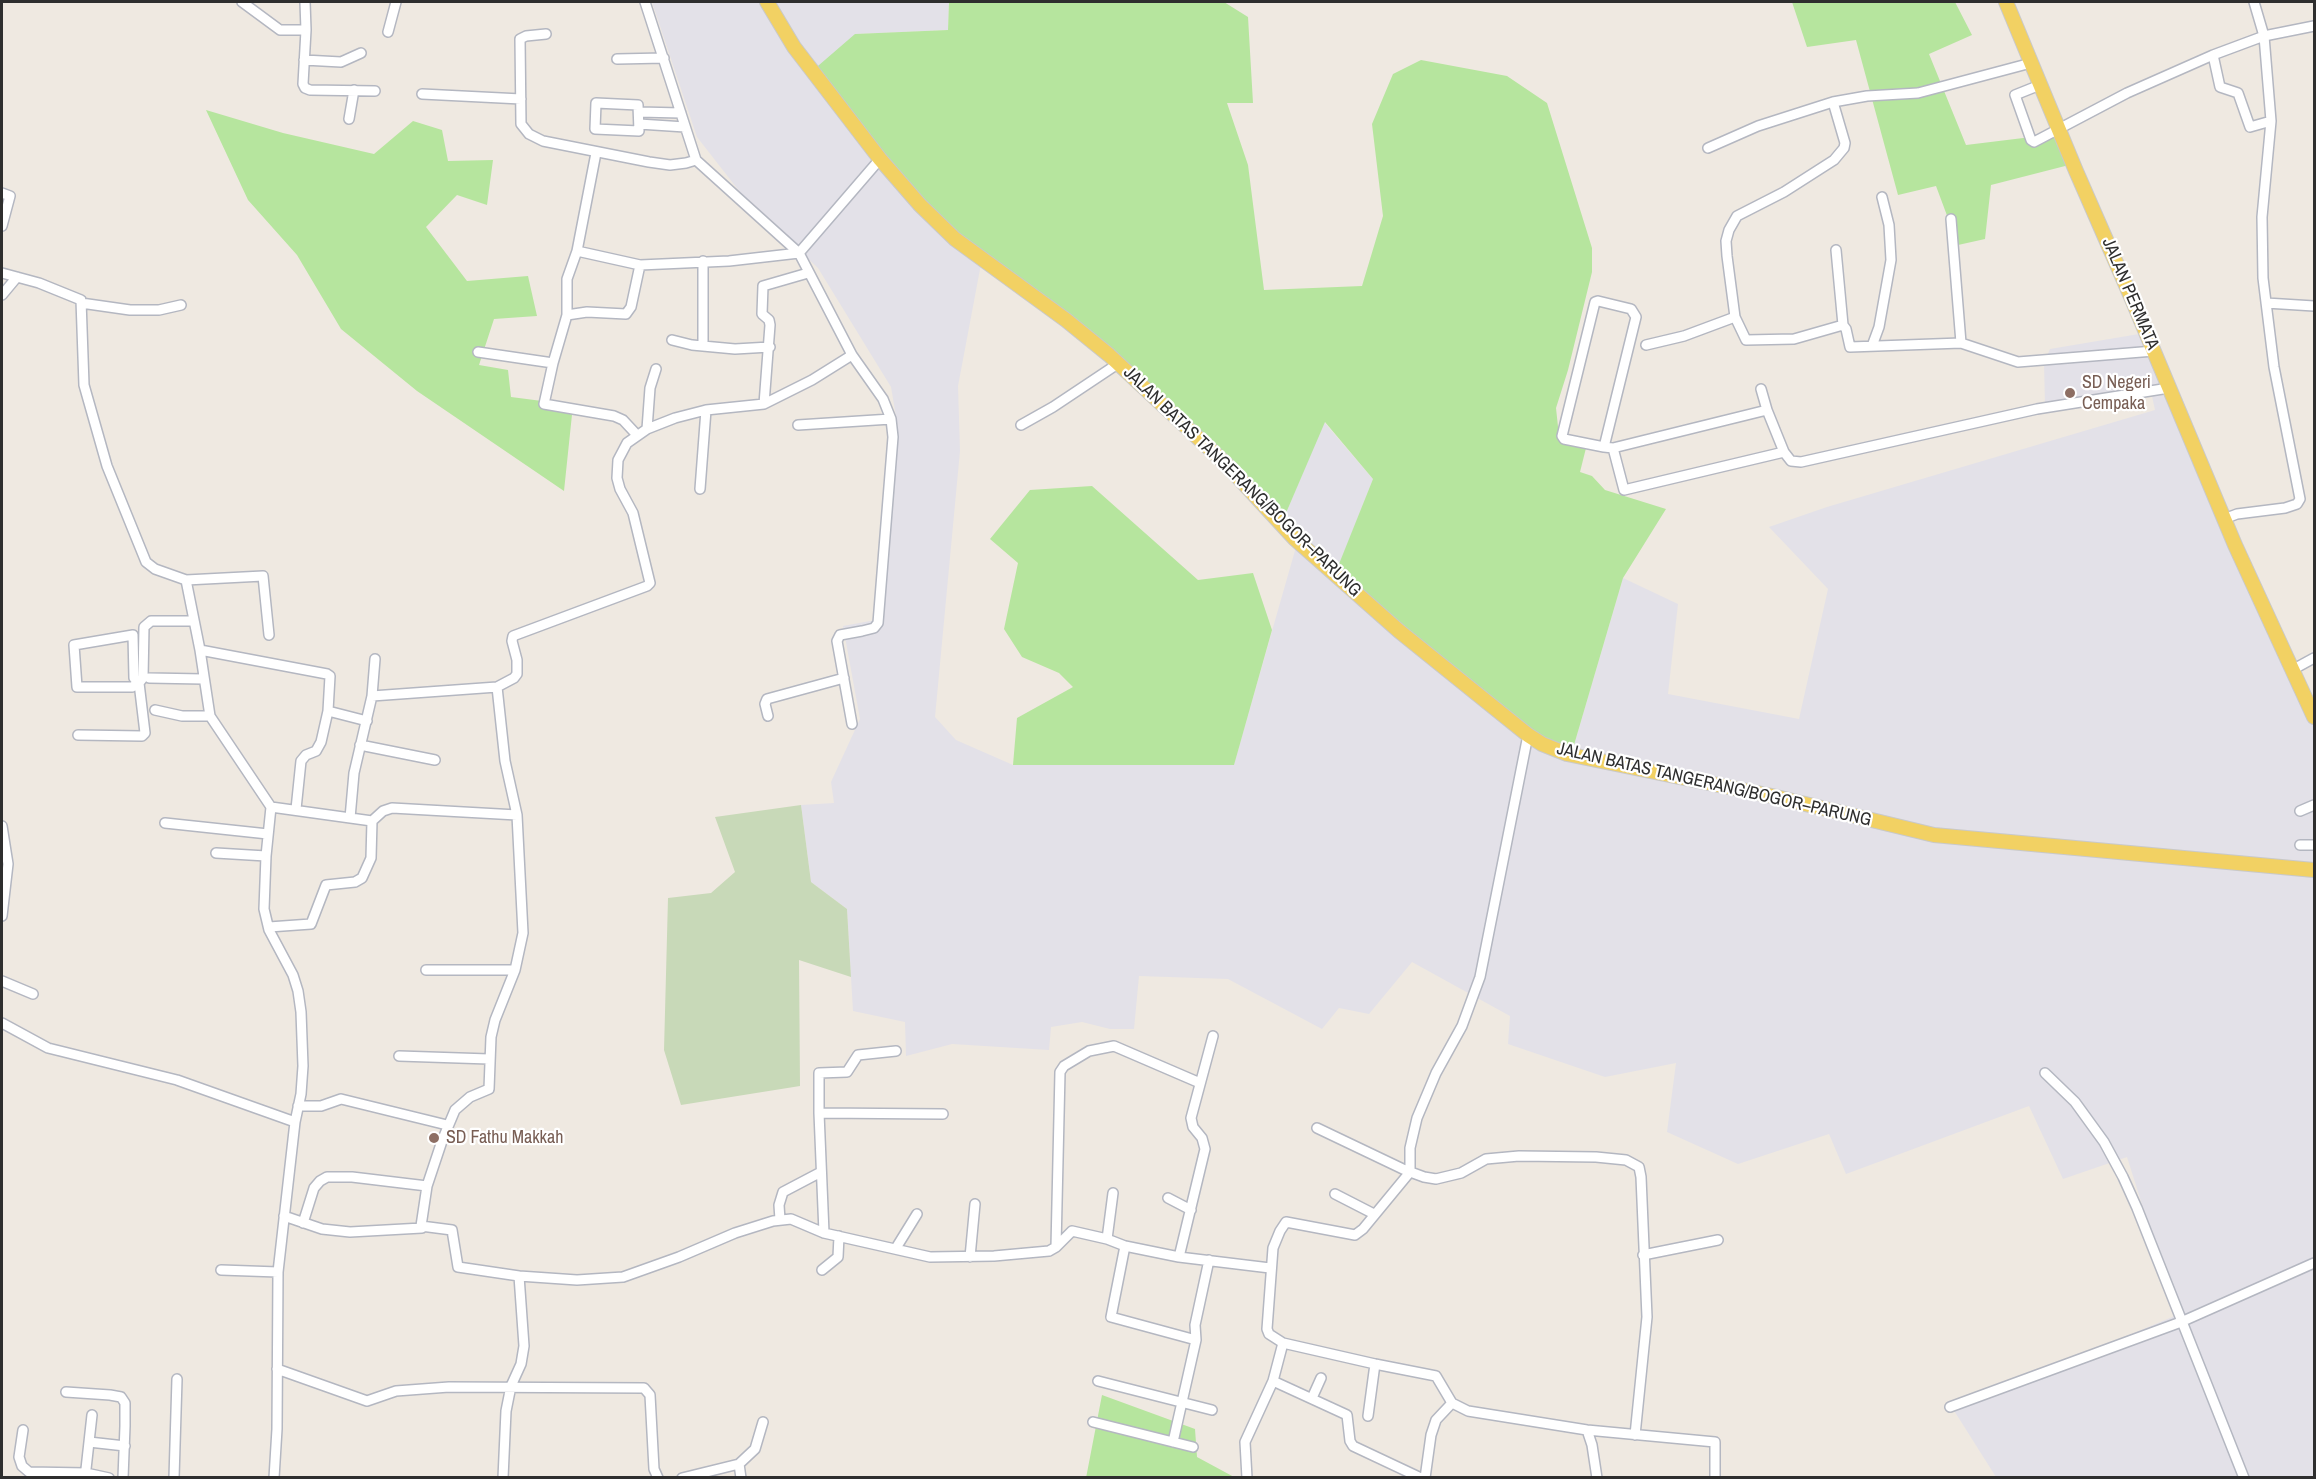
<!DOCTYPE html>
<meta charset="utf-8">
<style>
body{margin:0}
#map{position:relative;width:2316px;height:1479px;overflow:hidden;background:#efe9e1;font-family:"Archivo Narrow",sans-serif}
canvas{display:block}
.frame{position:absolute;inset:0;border:3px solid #2e2e2e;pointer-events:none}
</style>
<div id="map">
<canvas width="2316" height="1479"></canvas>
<div class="frame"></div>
</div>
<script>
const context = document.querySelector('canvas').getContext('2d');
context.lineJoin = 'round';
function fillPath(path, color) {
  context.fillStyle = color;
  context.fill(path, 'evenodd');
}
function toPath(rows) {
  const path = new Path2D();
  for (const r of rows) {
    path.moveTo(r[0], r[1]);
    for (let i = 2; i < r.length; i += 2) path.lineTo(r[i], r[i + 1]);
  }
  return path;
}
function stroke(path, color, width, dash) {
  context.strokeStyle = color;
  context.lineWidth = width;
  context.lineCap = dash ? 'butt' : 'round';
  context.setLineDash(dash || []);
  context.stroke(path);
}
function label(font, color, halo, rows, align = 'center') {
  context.font = font + ' "Archivo Narrow",sans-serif';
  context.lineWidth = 4.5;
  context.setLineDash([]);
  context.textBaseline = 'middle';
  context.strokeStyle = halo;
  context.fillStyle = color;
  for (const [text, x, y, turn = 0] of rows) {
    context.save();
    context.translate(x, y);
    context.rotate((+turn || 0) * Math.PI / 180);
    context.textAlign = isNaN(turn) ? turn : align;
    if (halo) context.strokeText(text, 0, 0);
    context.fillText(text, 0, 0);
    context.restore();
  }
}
const industrial = toPath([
 [652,2,949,2,948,30,856,34,981,264,958,386,960,451,935,717,956,740,1013,765,1234,764,1296,547,1283,520,1324,422,1373,479,1334,579,1569,762,1623,578,1678,604,1668,694,1799,719,1828,589,1769,527,1827,507,2155,410,2150,387,2045,405,2044,363,2050,349,2145,333,2314,716,2314,1477,1996,1477,1953,1409,2177,1315,2127,1157,2063,1179,2029,1106,1846,1174,1829,1134,1738,1164,1667,1132,1676,1063,1605,1077,1508,1044,1510,1016,1412,962,1369,1014,1339,1008,1322,1029,1228,979,1139,976,1134,1029,1110,1029,1082,1022,1051,1027,1049,1050,952,1044,906,1056,905,1022,853,1011,847,909,811,882,801,805,834,803,831,782,860,719,843,626,881,619,898,428,891,387,818,268,747,201,697,137]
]);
const green = toPath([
 [949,2,1224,2,1248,17,1253,103,1227,103,1248,165,1264,290,1362,286,1383,216,1372,124,1393,74,1421,60,1507,76,1547,103,1592,248,1592,272,1568,370,1556,408,1559,436,1587,444,1580,472,1592,476,1605,490,1666,509,1623,578,1569,762,1528,742,1333,579,1373,479,1325,422,1283,520,1075,324,918,207,811,72,855,34,948,30],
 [1792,2,1955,2,1972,35,1929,54,1966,145,2056,134,2069,165,1991,185,1985,239,1958,245,1936,186,1898,195,1856,40,1807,47],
 [206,110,283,133,374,154,413,121,442,130,448,161,493,160,487,205,457,195,426,227,467,281,528,276,537,316,494,319,479,365,508,370,511,397,573,405,564,491,417,391,341,329,297,255,248,200],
 [1092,486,1198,580,1253,573,1272,630,1234,765,1013,765,1017,718,1073,687,1059,673,1022,657,1004,629,1018,563,990,539,1030,490],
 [1102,1395,1195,1429,1197,1457,1234,1477,1086,1478]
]);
const cemetery = toPath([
 [801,805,811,882,847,909,851,977,799,960,800,1086,681,1105,664,1050,668,898,711,893,735,872,715,817]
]);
const street = toPath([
 [242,2,280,30,306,30],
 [305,2,306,30,303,84,305,88,310,90,375,91],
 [645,2,696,160,799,253,852,355,883,399,891,419,893,437,878,623,874,628,862,631,840,635,837,641,852,724],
 [388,32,396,2],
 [546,34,526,36,520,39,521,124,529,134,543,141,649,162,670,165,686,163,696,160],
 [2213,55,2220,87,2238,93,2250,127,2271,121],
 [617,59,664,58],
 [304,60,341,62,361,53],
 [2040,85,2015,95,2031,140,2034,142,2127,93,2213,55,2264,36,2314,26],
 [422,94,521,99],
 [1833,102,1845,143,1844,148,1834,160,1784,192,1737,216,1729,230,1726,241,1727,256,1735,317,1746,340,1794,339,1843,325,1846,329,1850,347,1961,343,2018,362,2154,351],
 [596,103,638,105,639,131,595,129,596,103],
 [639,112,681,113],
 [349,119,354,90],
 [639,124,685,127],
 [1708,148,1758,126,1833,102,1867,96,1918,93,2031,63],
 [2,193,10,196,2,226],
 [1951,219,1961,343],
 [1836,250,1843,325],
 [577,251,640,265,729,261,799,253,880,159],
 [703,261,703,345],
 [2,273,39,283,81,300,84,385,107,466,146,562,155,569,186,580,200,650,210,716,271,807,266,856,264,909,269,930,293,975,298,991,301,1012,303,1066,301,1094,295,1122,278,1272,277,1429,274,1478],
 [2,295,17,277],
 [81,303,130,310,159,310,181,305],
 [2266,303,2314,306],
 [567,315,567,279,577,251,596,153],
 [672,340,692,345,735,349,770,347],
 [1646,345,1684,336,1735,317],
 [1872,346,1879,327,1891,260,1889,225,1882,197],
 [478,352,553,363,567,315,587,312,626,314,631,307,640,265],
 [553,363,544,404,614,416,623,420,637,435],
 [1761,389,1767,410],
 [764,404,770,325,769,320,762,314,763,286,808,273],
 [798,425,891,419],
 [1021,425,1053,407,1119,363],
 [647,429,650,388,656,369],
 [1604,447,1636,317,1631,309,1598,301,1595,302,1562,436,1564,439,1604,447,1613,448,1624,490,1784,452],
 [1613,448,1767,410,1784,452,1791,461,1801,462,2037,409,2169,388],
 [700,489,706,410],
 [2224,519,2237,514,2285,508,2297,504,2300,499,2274,367,2263,278,2262,217,2271,121,2264,36,2254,2],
 [186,580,263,576,269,635],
 [133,635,134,678,139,683,132,687,77,687,74,645,133,635],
 [200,650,327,674,330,676,328,711,321,742,316,751,306,755,301,761,296,809],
 [2292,670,2314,658],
 [149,678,203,679],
 [497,687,505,761,517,815],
 [372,696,375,659],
 [155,710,182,716,210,716],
 [328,711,367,721],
 [768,716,765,704,767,699,844,678],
 [78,735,142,736,145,733,139,683,143,678,144,627,151,621,194,621],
 [1528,735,1480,977,1462,1026,1436,1073,1417,1118,1410,1148,1410,1172,1363,1229,1355,1235,1286,1222,1280,1231,1273,1248,1267,1329,1269,1334,1283,1343,1375,1364,1436,1376,1452,1403,1468,1411,1587,1430,1715,1442,1715,1478],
 [360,745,435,760],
 [271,807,372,821,383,811,392,808,517,815,523,933,515,970,495,1020,491,1037,489,1089,470,1097,455,1110,442,1141,427,1186,421,1226,452,1230,458,1267,519,1276,524,1346,521,1364,511,1386,506,1411,503,1478],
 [2300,811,2314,805],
 [350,818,354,773,372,696,497,687,514,678,517,674,517,660,512,641,513,636,647,586,650,583,633,513,620,489,617,478,618,460,627,443,647,429,675,418,706,410,764,404,812,380,852,355],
 [165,823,268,834],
 [2,826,8,864,2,916],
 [2300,845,2314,845],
 [216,853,266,856],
 [269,927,311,924,326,885,355,882,362,878,371,858,372,821],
 [426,970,515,970],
 [2,981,33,994],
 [2,1023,48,1048,177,1080,295,1122],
 [399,1056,489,1059],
 [2045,1073,2075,1102,2104,1142,2123,1177,2137,1208,2244,1478],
 [298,1106,321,1106,341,1099,447,1125],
 [819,1113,819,1073,847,1072,858,1055,896,1051],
 [1317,1128,1405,1170,1424,1177,1436,1179,1461,1173,1486,1159,1519,1156,1596,1157,1626,1160,1639,1167,1641,1177,1647,1317,1635,1435],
 [1335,1194,1374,1214],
 [1168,1198,1191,1210],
 [284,1216,322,1229,350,1232,422,1228],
 [780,1220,779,1205,783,1192,821,1172],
 [303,1223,314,1188,320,1181,327,1177,352,1177,427,1186],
 [824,1233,819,1113,943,1114],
 [1107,1239,1113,1193],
 [1125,1246,1111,1317,1196,1340],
 [1056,1247,1060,1072,1064,1066,1089,1051,1114,1046,1200,1083],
 [896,1248,917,1214],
 [1643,1255,1718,1240],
 [970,1257,975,1204],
 [1179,1257,1205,1149,1202,1138,1193,1127,1191,1118,1213,1036],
 [221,1270,278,1272],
 [822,1270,838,1257,839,1236],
 [519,1276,577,1280,623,1277,679,1257,735,1233,773,1221,791,1219,824,1233,930,1257,994,1256,1049,1251,1056,1247,1072,1231,1107,1239,1125,1246,1179,1257,1270,1268],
 [277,1369,367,1401,396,1391,449,1387,644,1388,650,1395,654,1469,658,1478],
 [1098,1381,1212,1410],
 [1273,1381,1347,1415,1350,1441,1353,1446,1421,1478],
 [66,1392,110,1395,121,1397,125,1403,125,1426,123,1478],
 [1312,1398,1321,1378],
 [1950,1407,2181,1322,2314,1263],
 [1368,1416,1375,1364],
 [1093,1422,1193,1447],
 [23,1430,19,1457,22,1466,29,1472,86,1473,109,1478],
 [1587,1430,1592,1445,1597,1478],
 [89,1442,125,1446],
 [1173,1442,1196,1340,1195,1325,1209,1260],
 [85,1478,92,1415],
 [174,1478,177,1379],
 [682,1478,739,1464],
 [741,1478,739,1464,755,1449,763,1422],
 [1247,1478,1245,1442,1273,1381,1283,1343],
 [1425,1478,1431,1435,1436,1420,1452,1403]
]);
const primary = toPath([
 [767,2,794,47,880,159,920,205,955,239,1066,320,1109,355,1226,464,1295,539,1399,631,1528,735,1542,744,1567,754,1772,796,1934,835,2314,870],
 [2006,2,2076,171,2132,299,2235,545,2314,717]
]);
const markers = [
 [2070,393,6,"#8d6e63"],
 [434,1138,6,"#8d6e63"]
];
const streetNames = [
 ["JALAN PERMATA",2130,294,67],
 ["JALAN BATAS TANGERANG/BOGOR–PARUNG",1242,482,44],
 ["JALAN BATAS TANGERANG/BOGOR–PARUNG",1714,785,13]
];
const educationNames = [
 ["SD Negeri",2082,383],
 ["Cempaka",2082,404],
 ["SD Fathu Makkah",446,1138]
];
fillPath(industrial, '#e3e1e8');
fillPath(green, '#b6e59e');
fillPath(cemetery, '#c8d9b8');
stroke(street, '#b4b7c1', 12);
stroke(primary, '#c9c9c9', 16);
stroke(street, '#fff', 9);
stroke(primary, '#f2d163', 14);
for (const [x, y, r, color] of markers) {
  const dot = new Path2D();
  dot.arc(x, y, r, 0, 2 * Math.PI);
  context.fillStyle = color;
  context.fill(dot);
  stroke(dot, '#fff', 2);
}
label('18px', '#2e2e2e', '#fff', streetNames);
label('18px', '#785e54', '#fff', educationNames, 'left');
</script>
